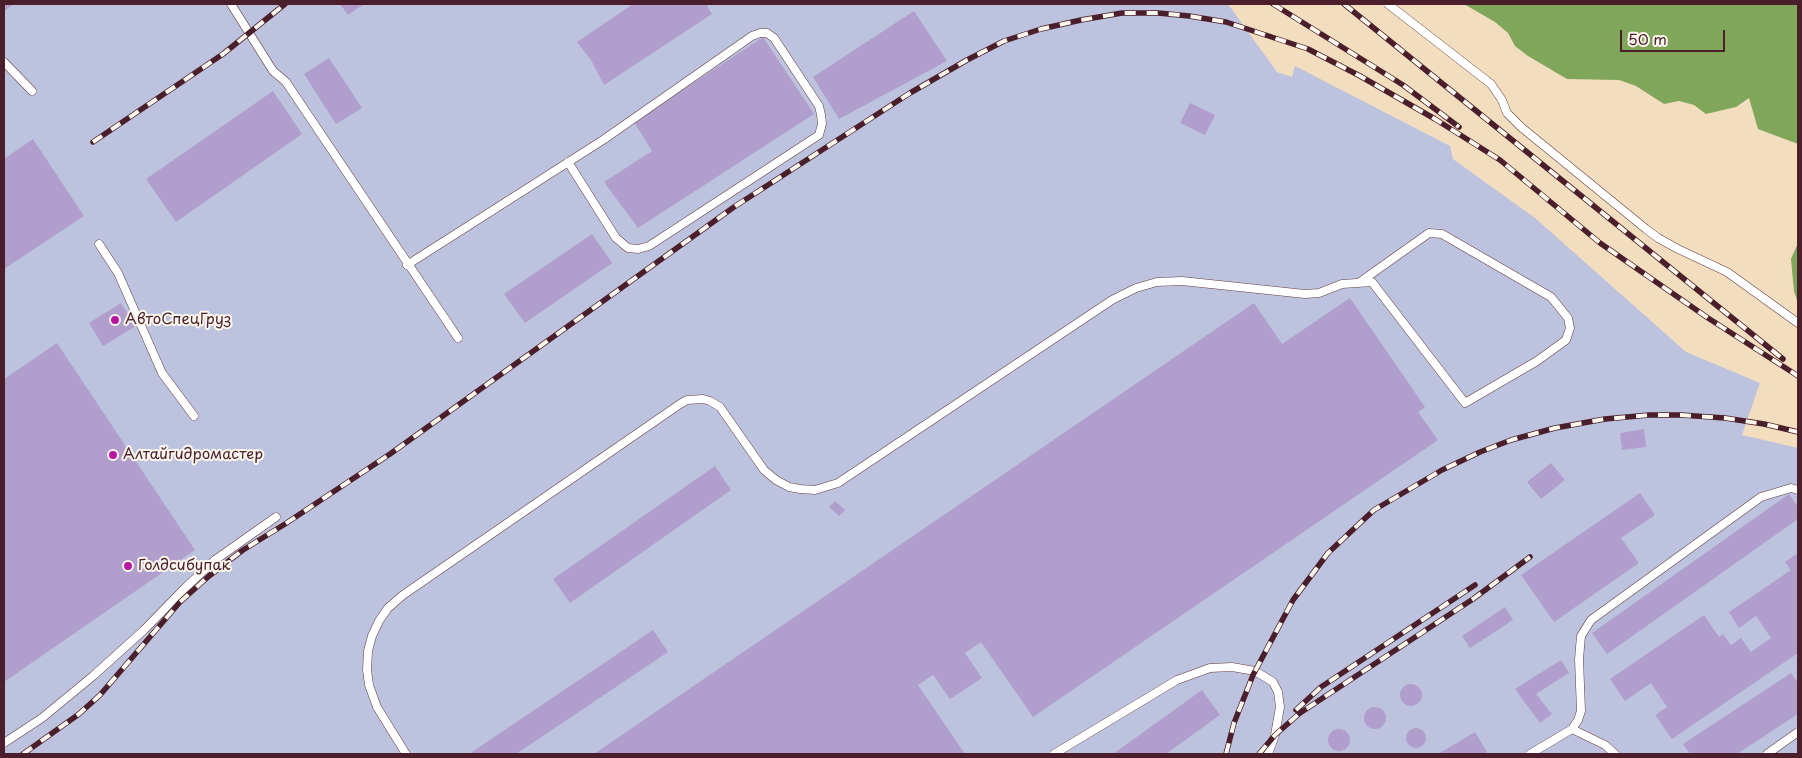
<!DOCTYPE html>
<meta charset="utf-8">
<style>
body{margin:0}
#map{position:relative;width:1802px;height:758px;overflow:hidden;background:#f2ddbe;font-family:"Playpen Sans",sans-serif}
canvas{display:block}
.frame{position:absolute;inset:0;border:5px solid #4a1f2b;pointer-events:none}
.scale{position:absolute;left:1620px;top:30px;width:105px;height:22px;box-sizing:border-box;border:2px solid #4a1f2b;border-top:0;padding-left:6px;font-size:15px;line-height:18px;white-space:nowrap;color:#4a1f2b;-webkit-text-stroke:4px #fbf7ec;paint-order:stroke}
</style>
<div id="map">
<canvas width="1802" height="758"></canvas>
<div class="frame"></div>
<div class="scale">50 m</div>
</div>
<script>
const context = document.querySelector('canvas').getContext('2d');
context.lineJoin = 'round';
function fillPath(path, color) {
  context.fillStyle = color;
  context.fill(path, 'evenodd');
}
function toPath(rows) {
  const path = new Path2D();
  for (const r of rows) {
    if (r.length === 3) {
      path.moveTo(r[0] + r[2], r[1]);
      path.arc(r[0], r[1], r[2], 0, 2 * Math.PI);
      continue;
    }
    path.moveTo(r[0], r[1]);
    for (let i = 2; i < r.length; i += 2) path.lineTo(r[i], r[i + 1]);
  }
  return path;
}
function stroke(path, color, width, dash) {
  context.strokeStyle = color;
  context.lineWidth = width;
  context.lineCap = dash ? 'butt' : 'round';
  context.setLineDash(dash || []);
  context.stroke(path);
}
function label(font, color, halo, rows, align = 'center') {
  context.font = font + ' "Playpen Sans",sans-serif';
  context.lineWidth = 4;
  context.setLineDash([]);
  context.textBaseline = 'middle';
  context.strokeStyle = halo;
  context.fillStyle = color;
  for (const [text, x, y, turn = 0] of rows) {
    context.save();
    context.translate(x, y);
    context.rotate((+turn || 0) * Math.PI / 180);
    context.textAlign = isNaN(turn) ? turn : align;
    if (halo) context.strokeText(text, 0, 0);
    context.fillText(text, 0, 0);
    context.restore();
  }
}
const industrial = toPath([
 [4,4,1228,4,1277,72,1292,77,1295,66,1450,146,1453,159,1535,218,1686,352,1760,383,1742,435,1798,448,1798,754,4,754]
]);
const forest = toPath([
 [1464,4,1798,4,1798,144,1758,129,1749,98,1736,107,1706,114,1694,105,1679,101,1664,104,1636,86,1619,80,1567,79,1528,56,1515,46,1508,33,1495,22],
 [1798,243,1798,303,1794,291,1791,259]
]);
const building = toPath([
 [4,4,14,4,4,11],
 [340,4,364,4,348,15],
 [633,4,706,4,712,14,604,85,591,60,577,42],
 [914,11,947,61,839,119,813,77],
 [763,37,814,114,638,228,604,182,652,151,634,122],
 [329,58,362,108,336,124,304,74],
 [273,91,302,134,176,222,146,179],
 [1190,103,1215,115,1205,135,1180,123],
 [33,139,84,216,4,269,4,159],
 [592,234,612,263,525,323,504,294],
 [1350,298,1425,407,1418,412,1438,440,1033,717,981,642,965,653,982,678,950,699,933,675,918,685,965,754,594,754,1254,303,1282,344],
 [121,303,136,326,103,346,89,323],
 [57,343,195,550,4,682,4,379],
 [1644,429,1646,447,1622,450,1620,433],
 [1551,463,1565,480,1541,499,1527,482],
 [715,466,731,490,570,603,553,579],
 [1640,493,1655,515,1621,538,1639,563,1554,622,1521,575],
 [1789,494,1798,507,1798,519,1607,654,1592,633],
 [835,501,845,510,839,516,829,507],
 [1798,553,1798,653,1672,739,1655,715,1667,707,1651,683,1625,701,1610,679,1704,615,1719,637,1723,634,1731,645,1741,638,1751,652,1771,638,1756,616,1739,628,1729,612,1791,570,1785,562],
 [1505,607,1513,620,1470,648,1462,636],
 [653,630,668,652,516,754,469,754],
 [1561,660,1569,673,1536,694,1552,714,1540,723,1515,689],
 [1791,673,1798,683,1798,714,1737,754,1690,754,1683,744],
 [1411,695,11],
 [1202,690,1220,715,1166,754,1113,754],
 [1375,718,11],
 [1416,738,10],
 [1339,740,11],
 [1475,732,1487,752,1483,754,1438,754]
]);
const service = toPath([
 [231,4,273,71,286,82,458,338],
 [1388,4,1491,84,1502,100,1507,113,1521,127,1646,229,1658,238,1678,249,1727,272,1798,323],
 [4,62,32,91],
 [99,244,118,273,162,373,194,416],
 [407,265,603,140,752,36,760,33,767,33,774,38,819,106,821,115,822,124,819,135,649,246,638,249,628,248,616,238,568,162],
 [1572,729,1605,745,1615,754],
 [4,743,42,718,93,676,144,630,184,589,215,560,276,517],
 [406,754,377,707,369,685,367,670,368,651,372,636,379,621,388,608,403,595,680,404,687,400,703,399,710,401,720,407,764,470,776,480,789,487,800,489,815,490,838,483,1112,300,1136,288,1157,282,1182,281,1305,294,1319,293,1342,284,1372,282,1465,403,1537,361,1566,340,1570,328,1568,318,1551,297,1442,234,1429,233,1360,282],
 [1054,754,1177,680,1210,668,1232,667,1255,671,1273,682,1278,692,1280,707,1275,735,1268,754],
 [1530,754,1572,729,1578,720,1581,711,1579,659,1581,636,1591,620,1761,497,1791,488,1798,490],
 [1767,754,1798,732]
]);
const rail = toPath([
 [1273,4,1403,85,1459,127],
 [1344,4,1783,359],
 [93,142,223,54,285,4],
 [1296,710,1321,687,1475,585],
 [23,754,79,714,100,695,180,602,209,576,243,550,285,524,390,454,734,207,910,93,967,60,1004,41,1041,29,1081,20,1122,13,1158,13,1189,16,1226,22,1308,49,1360,76,1435,119,1500,160,1600,243,1708,318,1798,376],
 [1226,754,1234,723,1253,675,1293,600,1328,553,1374,510,1442,470,1480,452,1511,440,1555,428,1605,419,1649,415,1681,415,1725,418,1764,424,1798,432],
 [1259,754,1275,735,1300,713,1473,599,1530,557]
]);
const markers = [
 [115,320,5,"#b5179e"],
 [113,455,5,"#b5179e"],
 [128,566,5,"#b5179e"]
];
const poiNames = [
 ["АвтоСпецГруз",125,320],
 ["Алтайгидромастер",123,455],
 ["Голдcибупак",138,566]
];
fillPath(industrial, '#bdc3de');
fillPath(forest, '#80a65c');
fillPath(building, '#b09fcc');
stroke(service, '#633c41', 9);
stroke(service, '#fff', 8);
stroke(rail, '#4a1f2b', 5.5);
stroke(rail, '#fbf7ec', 4, [11]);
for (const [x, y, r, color] of markers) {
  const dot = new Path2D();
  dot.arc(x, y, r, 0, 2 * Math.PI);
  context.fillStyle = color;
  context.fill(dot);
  stroke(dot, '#fbf7ec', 2);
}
label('15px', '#4a1f2b', '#fbf7ec', poiNames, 'left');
</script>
